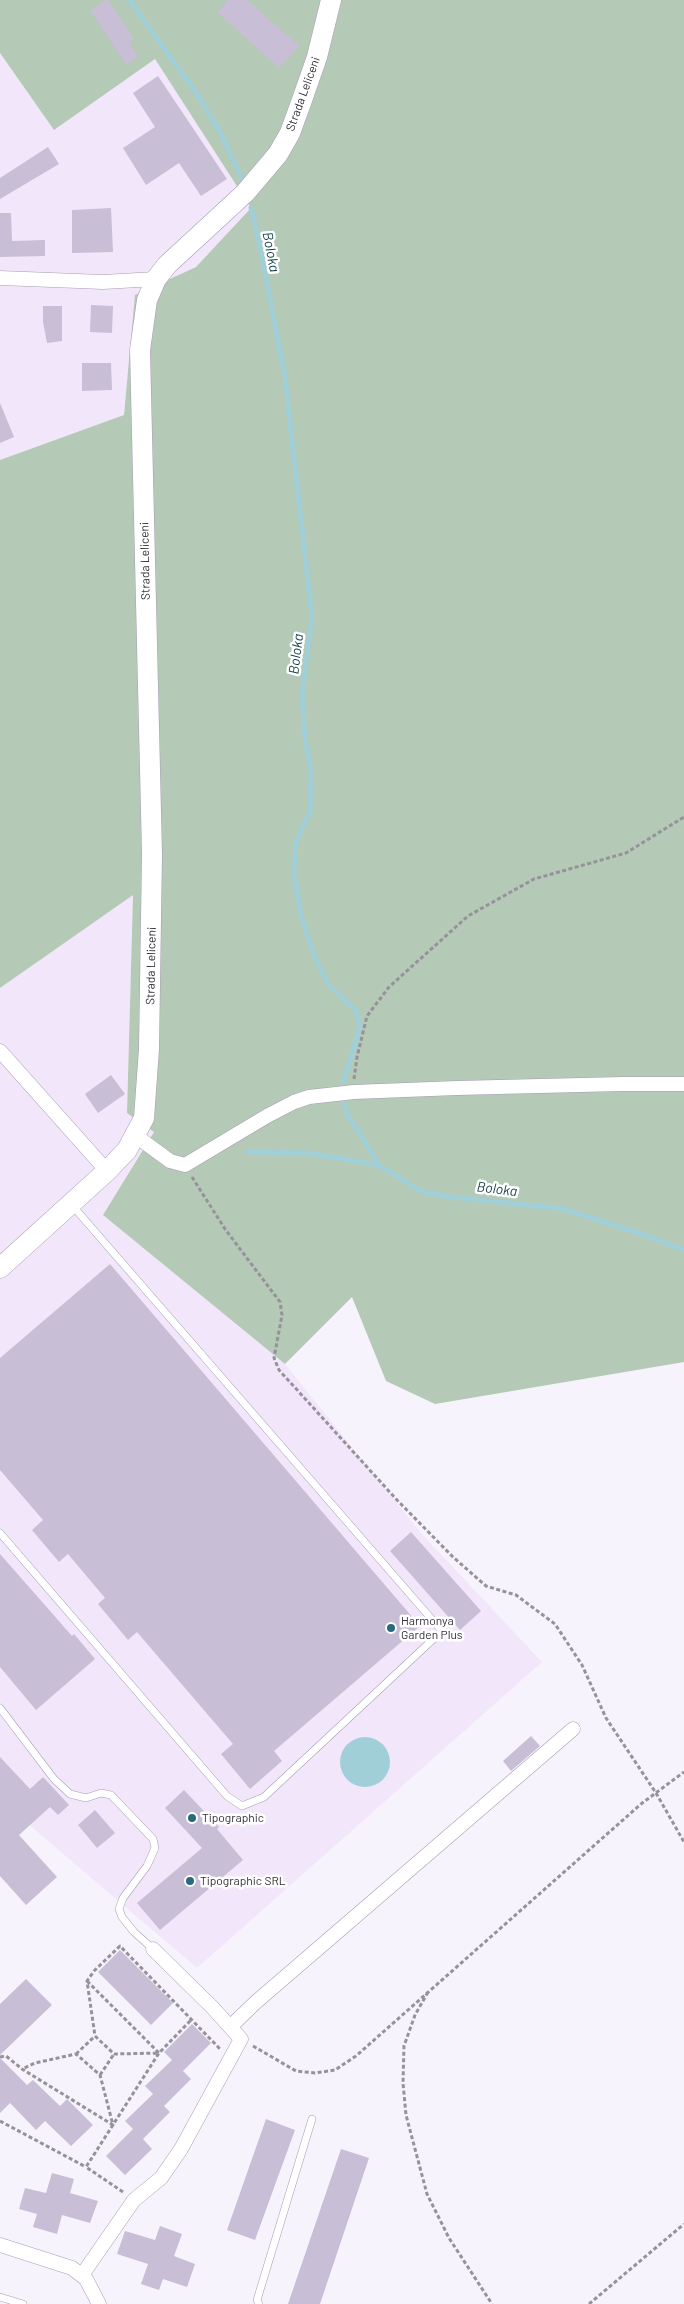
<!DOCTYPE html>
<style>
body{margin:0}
canvas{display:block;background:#f7f3fd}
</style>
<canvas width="684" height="2304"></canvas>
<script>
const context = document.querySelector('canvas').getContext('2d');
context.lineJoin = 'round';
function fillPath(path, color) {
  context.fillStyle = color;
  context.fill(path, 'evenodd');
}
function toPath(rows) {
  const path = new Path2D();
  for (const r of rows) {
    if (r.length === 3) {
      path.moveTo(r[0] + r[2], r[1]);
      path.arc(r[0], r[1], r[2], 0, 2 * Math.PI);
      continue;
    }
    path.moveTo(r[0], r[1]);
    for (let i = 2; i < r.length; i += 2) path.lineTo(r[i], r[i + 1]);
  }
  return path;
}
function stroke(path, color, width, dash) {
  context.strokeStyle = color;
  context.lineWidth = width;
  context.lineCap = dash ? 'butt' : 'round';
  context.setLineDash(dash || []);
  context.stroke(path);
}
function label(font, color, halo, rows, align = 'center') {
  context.font = font + ' Barlow,sans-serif';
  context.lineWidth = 5;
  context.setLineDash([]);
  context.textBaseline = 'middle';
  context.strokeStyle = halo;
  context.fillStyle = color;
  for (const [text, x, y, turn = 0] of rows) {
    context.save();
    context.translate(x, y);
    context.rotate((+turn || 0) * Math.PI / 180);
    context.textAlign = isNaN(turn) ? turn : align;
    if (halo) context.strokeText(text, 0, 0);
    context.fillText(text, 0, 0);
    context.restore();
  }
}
const industrial = toPath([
 [0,53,54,130,155,59,251,208,196,267,136,295,124,415,0,460],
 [133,894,127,1113,154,1132,103,1215,285,1364,421,1533,542,1662,197,1968,0,1800,0,988]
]);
const green = toPath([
 [0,0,684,0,684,1362,435,1404,386,1381,352,1297,285,1364,103,1215,154,1132,127,1113,133,895,0,988,0,460,124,415,135,295,196,267,251,208,155,59,54,130,0,53]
]);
const water = toPath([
 [365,1762,25]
]);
const stream = toPath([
 [129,0,195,91,220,132,241,177],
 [251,208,260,246,285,378,312,617,302,695,305,738,311,772,310,812,296,841,294,872,301,916,315,957,328,984,356,1011,360,1027,343,1082],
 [345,1103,346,1112,379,1165,420,1191,443,1196,563,1209,639,1233,684,1250],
 [247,1152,308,1153,379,1165]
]);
const building = toPath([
 [106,0,108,0,134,39,129,42,138,56,126,65,90,11],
 [228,0,247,0,299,46,279,68,217,12],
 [158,76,227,179,201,196,179,163,146,185,123,148,155,127,133,93],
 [48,147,59,164,0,199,0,178],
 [111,208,113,252,72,253,72,210],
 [0,213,11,213,12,241,45,240,45,256,0,257],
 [91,305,113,306,112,333,90,332],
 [43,306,62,306,62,341,47,343,43,322],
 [82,363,111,363,112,390,82,391],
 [0,403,14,437,0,443],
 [111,1075,125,1094,98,1113,85,1094],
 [110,1264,420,1626,274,1751,282,1761,250,1789,221,1754,233,1744,137,1632,128,1640,98,1604,105,1598,68,1554,59,1562,32,1530,43,1520,0,1470,0,1358],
 [411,1532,481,1611,460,1630,390,1551],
 [0,1554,72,1636,74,1634,95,1659,36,1710,0,1667],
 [531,1736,540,1746,511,1771,503,1761],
 [0,1757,30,1789,43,1777,69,1805,58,1815,50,1807,19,1835,57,1877,26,1905,0,1876],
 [184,1790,219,1827,217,1829,243,1860,160,1930,137,1903,202,1848,165,1808],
 [95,1810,115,1833,97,1848,78,1825],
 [120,1950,173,2003,151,2025,98,1972],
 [26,1979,52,2005,0,2055,0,2004],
 [192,2024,211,2043,183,2071,191,2079,164,2106,170,2112,143,2139,152,2149,125,2175,106,2156,133,2129,125,2121,153,2094,145,2086,172,2060,164,2052],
 [0,2058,27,2085,33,2080,60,2106,67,2099,93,2125,71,2146,45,2121,36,2130,10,2103,0,2113],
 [266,2119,295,2130,255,2240,227,2230],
 [341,2149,369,2158,320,2304,288,2304],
 [52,2173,74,2179,70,2193,98,2201,90,2223,62,2215,57,2234,33,2227,37,2214,19,2209,25,2188,46,2193],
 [160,2226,182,2234,174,2256,195,2264,187,2287,163,2279,159,2290,141,2284,148,2264,117,2254,125,2231,155,2240]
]);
const path = toPath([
 [354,1079,357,1057,367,1016,389,987,468,916,534,879,626,853,684,817],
 [192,1177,225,1229,280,1302,282,1315,274,1358,279,1370,397,1500,453,1557,486,1586,516,1595,555,1624,582,1665,606,1718,656,1793,684,1842],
 [87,1981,159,2053,114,2054,95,2036,87,1981,94,1971,120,1946,220,2049],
 [428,1992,415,2015,404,2046,403,2083,406,2115,427,2194,449,2238,492,2304],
 [253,2046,296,2071,315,2073,335,2070,356,2056,641,1804,684,1772],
 [76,2054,95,2036],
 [0,2057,6,2056,22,2069,113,2125,100,2075,76,2054,35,2063,22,2069],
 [100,2075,114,2054],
 [0,2121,86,2167],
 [123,2192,86,2167,159,2053,191,2020],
 [589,2304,684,2224]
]);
const lane = toPath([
 [0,1533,227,1796,242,1806,264,1797,442,1631,71,1204],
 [0,1708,54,1779,70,1794,86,1798,101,1793,111,1795,153,1839,155,1848,147,1866,123,1898,119,1909,122,1917,134,1932,153,1949],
 [0,2297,23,2304],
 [259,2304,257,2300,312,2119]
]);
const street = toPath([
 [0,278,103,282,156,279],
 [0,1051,107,1171],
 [136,1136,170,1161,185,1165,267,1116,294,1102,309,1097,354,1092,457,1088,622,1084,684,1084],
 [231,2026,256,2002,573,1729],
 [0,2245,72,2268,86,2279,99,2304],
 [82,2275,134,2200,161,2178,181,2149,241,2039,212,2007,153,1949]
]);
const secondary = toPath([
 [0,1268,107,1171,127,1150,144,1118,149,1049,152,854,140,350,147,300,156,279,167,265,245,193,278,154,290,133,302,100,317,57,331,0]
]);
const markers = [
 [391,1628,5,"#2a697f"],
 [192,1818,5,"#2a697f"],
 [190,1881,5,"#2a697f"]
];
const streetNames = [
 ["Strada Leliceni",303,94,-70],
 ["Strada Leliceni",145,561,-91],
 ["Strada Leliceni",151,966,-89]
];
const poiNames = [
 ["Harmonya",401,1621],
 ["Garden Plus",401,1635],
 ["Tipographic",202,1818],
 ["Tipographic SRL",200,1881]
];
const waterNames = [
 ["Boloka",271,252,79],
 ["Boloka",296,654,-83],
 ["Boloka",497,1189,7]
];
fillPath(industrial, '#f2e6fa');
fillPath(green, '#b4c9b6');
fillPath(water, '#a1cfd8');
stroke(stream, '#a1cfd8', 5);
fillPath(building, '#c8bed6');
stroke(lane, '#a69db4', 8);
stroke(street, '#a69db4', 15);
stroke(secondary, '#a69db4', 21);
stroke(path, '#96929b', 3, [4, 2.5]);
stroke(lane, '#fff', 7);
stroke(street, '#fff', 14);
stroke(secondary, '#fff', 20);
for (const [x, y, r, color] of markers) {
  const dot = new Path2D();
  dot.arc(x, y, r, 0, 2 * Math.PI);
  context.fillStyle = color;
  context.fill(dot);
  stroke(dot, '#fff', 2);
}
label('12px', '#332f38', '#fff', streetNames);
label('12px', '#332f38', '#fff', poiNames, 'left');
label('italic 14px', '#123d45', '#fff', waterNames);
</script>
